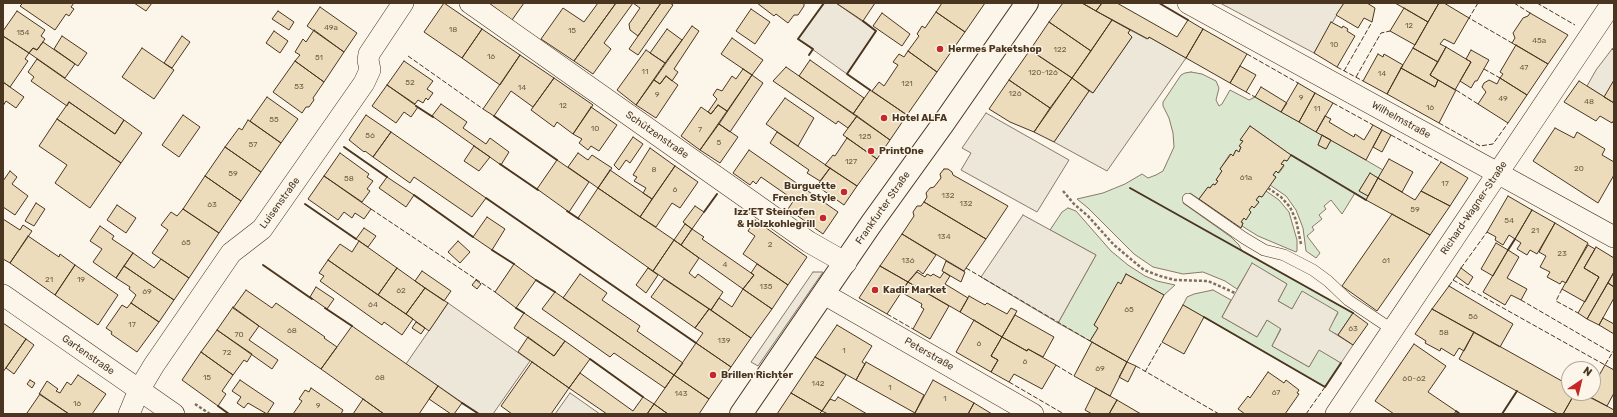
<!DOCTYPE html>
<meta charset="utf-8">
<style>
body{margin:0}
#map{position:relative;width:1617px;height:417px;overflow:hidden;background:#fbf6e9;font-family:Rubik,sans-serif}
canvas{display:block}
.frame{position:absolute;inset:0;border:4px solid #4a3520;pointer-events:none}
.north{position:absolute;left:1561px;top:361px;width:40px;height:40px;box-sizing:border-box;background:#fbf6e9;border:1px solid #b4a999;border-radius:50%;rotate:35deg;font-size:11px;font-weight:700;line-height:16px;text-align:center;color:#4a3520}
.north::after{content:'';display:block;margin:auto;width:14px;height:18px;background:#c62828;clip-path:polygon(50% 0,100% 100%,50% 72%,0 100%)}
</style>
<div id="map">
<canvas width="1617" height="417"></canvas>
<div class="frame"></div>
<div class="north">N</div>
</div>
<script>
const context = document.querySelector('canvas').getContext('2d');
context.lineJoin = 'round';
function fillPath(path, color) {
  context.fillStyle = color;
  context.fill(path, 'evenodd');
}
function toPath(rows) {
  const path = new Path2D();
  for (const r of rows) {
    path.moveTo(r[0], r[1]);
    for (let i = 2; i < r.length; i += 2) path.lineTo(r[i], r[i + 1]);
  }
  return path;
}
function stroke(path, color, width, dash) {
  context.strokeStyle = color;
  context.lineWidth = width;
  context.lineCap = dash ? 'butt' : 'round';
  context.setLineDash(dash || []);
  context.stroke(path);
}
function label(font, color, halo, rows, align = 'center') {
  context.font = font + ' Rubik,sans-serif';
  context.lineWidth = 3;
  context.setLineDash([]);
  context.textBaseline = 'middle';
  context.strokeStyle = halo;
  context.fillStyle = color;
  for (const [text, x, y, turn = 0] of rows) {
    context.save();
    context.translate(x, y);
    context.rotate((+turn || 0) * Math.PI / 180);
    context.textAlign = isNaN(turn) ? turn : align;
    if (halo) context.strokeText(text, 0, 0);
    context.fillText(text, 0, 0);
    context.restore();
  }
}
const green = toPath([
 [1191,72,1202,74,1216,81,1219,88,1216,100,1219,106,1222,104,1230,90,1249,100,1255,97,1322,135,1318,145,1326,149,1331,140,1383,170,1378,178,1370,174,1359,191,1368,196,1366,200,1355,193,1342,214,1331,200,1324,206,1326,209,1319,215,1322,219,1312,227,1314,230,1307,236,1320,253,1316,258,1306,251,1303,228,1296,210,1286,196,1270,185,1276,177,1273,175,1276,171,1279,173,1284,166,1281,164,1284,160,1287,161,1291,155,1250,126,1241,140,1243,141,1240,146,1241,147,1239,152,1236,150,1233,156,1230,154,1220,169,1222,171,1216,180,1218,181,1215,185,1213,184,1210,188,1208,187,1199,199,1190,193,1183,203,1231,237,1239,245,1242,251,1353,313,1338,335,1328,330,1338,313,1302,292,1292,309,1278,301,1287,284,1252,264,1237,289,1225,281,1203,272,1183,274,1153,267,1134,254,1088,208,1077,199,1103,193,1125,184,1142,174,1148,178,1156,175,1163,171,1174,147,1173,133,1169,118,1163,106,1163,102,1181,75,1185,73,1191,72],
 [1266,191,1279,200,1289,212,1297,240,1297,251,1296,252,1258,236,1242,226,1243,223,1241,222,1244,218,1246,219,1251,212,1249,210,1252,206,1254,208,1259,202,1256,200,1259,196,1262,197,1266,191],
 [1068,208,1076,211,1111,251,1128,265,1145,276,1157,281,1175,285,1164,295,1126,274,1121,284,1118,283,1094,325,1098,328,1090,341,1058,323,1096,255,1050,230,1062,212,1068,208],
 [1213,290,1231,300,1222,317,1257,337,1267,320,1281,328,1272,346,1309,367,1319,349,1341,363,1325,387,1183,305,1187,297,1194,294,1213,290]
]);
const parking = toPath([
 [824,3,836,3,876,31,847,74,798,39,824,3],
 [1220,3,1344,3,1314,53,1220,3],
 [1130,30,1147,39,1149,37,1186,58,1107,171,1054,142,1089,91,1093,93,1132,37,1128,33,1130,30],
 [1612,49,1614,50,1614,103,1587,86,1596,70,1612,49],
 [986,113,1069,160,1037,212,961,170,971,153,962,148,986,113],
 [1023,215,1096,255,1058,323,981,277,1023,215],
 [1252,263,1287,284,1278,301,1292,309,1302,291,1338,312,1329,330,1353,345,1341,363,1319,350,1309,367,1272,346,1281,329,1267,320,1257,337,1222,317,1252,263],
 [813,272,823,272,758,366,751,362,813,272],
 [448,303,530,361,493,414,479,414,406,364,448,303],
 [570,393,600,414,555,414,570,393]
]);
const building = toPath([
 [23,3,74,3,71,7,74,9,69,16,66,14,55,30,20,6,23,3],
 [134,3,152,3,146,11,134,3],
 [444,3,482,29,462,58,424,32,444,3],
 [491,3,524,3,512,20,490,4,491,3],
 [598,3,616,3,574,61,541,39,563,8,584,22,598,3],
 [616,3,633,3,604,43,611,49,593,74,574,61,616,3],
 [633,3,661,3,638,36,630,30,629,24,640,8,633,3],
 [661,3,670,3,673,5,638,55,629,49,661,3],
 [757,3,804,3,804,6,798,15,794,15,788,23,776,14,774,16,757,3],
 [836,3,875,3,863,21,836,3],
 [942,3,985,3,965,32,936,12,942,3],
 [1063,3,1082,3,1112,20,1091,51,1049,22,1063,3],
 [1082,3,1102,3,1096,11,1082,3],
 [1102,3,1117,3,1177,37,1188,20,1203,29,1186,58,1149,37,1148,39,1096,11,1102,3],
 [1344,3,1367,3,1375,8,1372,22,1364,18,1358,28,1336,15,1344,3],
 [1395,3,1439,3,1428,22,1395,3],
 [1439,3,1444,3,1469,18,1454,44,1444,39,1440,44,1446,47,1438,62,1413,48,1439,3],
 [320,7,357,33,344,52,307,26,320,7],
 [1404,8,1428,22,1415,45,1390,31,1404,8],
 [751,9,770,22,755,44,736,31,751,9],
 [17,11,45,30,41,36,45,39,37,50,33,48,29,53,3,36,3,31,17,11],
 [278,11,294,22,289,30,272,19,278,11],
 [936,12,965,32,937,72,908,51,919,36,917,34,922,26,925,28,936,12],
 [882,13,910,34,902,46,873,26,882,13],
 [1530,13,1568,35,1548,64,1512,43,1515,38,1513,33,1523,18,1528,16,1530,13],
 [1112,20,1130,30,1128,33,1132,37,1093,93,1072,78,1112,20],
 [1049,22,1091,51,1072,78,1030,50,1049,22],
 [1331,22,1342,28,1343,26,1348,29,1347,31,1355,36,1337,67,1314,53,1331,22],
 [692,26,699,31,674,69,678,72,672,81,666,76,660,84,654,80,692,26],
 [482,29,520,55,500,85,462,58,482,29],
 [667,29,682,40,665,63,650,53,667,29],
 [1203,29,1247,54,1230,83,1186,58,1203,29],
 [314,30,344,52,324,82,295,61,300,55,295,52,303,39,306,42,314,30],
 [274,31,288,41,280,53,266,43,274,31],
 [3,36,29,53,25,59,28,61,10,87,3,82,3,36],
 [62,36,87,53,78,66,54,49,62,36],
 [182,36,190,42,172,68,164,63,182,36],
 [732,38,763,60,752,75,721,54,732,38],
 [43,42,75,64,65,78,29,53,33,48,37,50,43,42],
 [1516,45,1548,64,1527,95,1500,78,1503,74,1500,72,1516,45],
 [1446,47,1471,62,1455,90,1430,75,1446,47],
 [142,48,174,70,154,99,122,77,142,48],
 [1413,48,1438,62,1430,75,1438,80,1435,87,1401,68,1413,48],
 [646,50,665,63,636,105,617,90,646,50],
 [1030,50,1072,78,1050,108,1009,80,1030,50],
 [1471,50,1489,60,1477,81,1475,81,1471,88,1460,81,1471,62,1466,59,1471,50],
 [908,51,937,72,907,115,872,91,879,82,884,86,898,65,893,62,899,54,904,57,908,51],
 [1378,54,1383,57,1384,54,1403,65,1387,94,1363,81,1378,54],
 [520,55,554,78,533,107,511,91,494,116,483,109,520,55],
 [37,59,124,120,115,134,69,102,67,106,31,81,34,77,28,72,37,59],
 [810,60,864,98,853,114,799,76,810,60],
 [295,61,324,82,313,98,314,100,309,107,306,107,302,113,273,92,295,61],
 [404,61,433,81,427,89,433,93,428,100,426,98,423,103,418,100,415,104,387,85,404,61],
 [1240,66,1256,75,1246,92,1230,83,1240,66],
 [786,67,857,116,848,128,838,121,836,124,773,81,786,67],
 [1401,68,1435,87,1438,80,1456,90,1439,123,1387,94,1401,68],
 [743,69,752,75,727,111,718,105,711,114,708,112,717,99,713,95,717,89,722,91,732,76,736,79,743,69],
 [752,75,763,83,730,132,719,124,752,75],
 [666,76,678,85,656,118,636,105,654,80,660,84,666,76],
 [554,78,593,105,573,134,557,122,554,127,531,110,554,78],
 [1072,78,1089,91,1054,142,1034,132,1072,78],
 [1500,78,1527,95,1508,123,1478,104,1486,92,1482,87,1484,83,1489,80,1497,84,1500,78],
 [1009,80,1050,108,1034,132,1010,122,989,109,1009,80],
 [1614,80,1614,103,1604,97,1614,80],
 [1579,81,1614,103,1614,120,1612,123,1600,116,1596,121,1564,102,1579,81],
 [3,82,24,97,16,108,6,101,3,106,3,82],
 [1298,83,1315,93,1299,122,1281,112,1298,83],
 [387,85,418,107,411,117,404,112,396,123,372,106,387,85],
 [1261,87,1287,103,1281,112,1255,97,1261,87],
 [870,90,907,115,890,140,853,114,870,90],
 [1315,93,1333,103,1316,132,1299,122,1315,93],
 [267,97,298,119,281,143,250,121,267,97],
 [785,98,814,118,798,146,766,124,785,98],
 [69,102,115,134,124,120,142,133,121,163,57,119,69,102],
 [441,104,467,122,463,128,486,144,490,138,509,152,501,165,432,116,441,104],
 [718,105,727,111,700,150,681,136,701,107,711,114,718,105],
 [591,107,617,125,599,151,591,146,588,150,579,143,582,139,573,134,591,107],
 [183,115,200,127,179,157,162,145,183,115],
 [366,115,391,132,373,157,365,151,364,152,349,140,366,115],
 [857,116,890,140,877,159,843,135,857,116],
 [1325,116,1331,119,1329,122,1354,137,1355,134,1364,140,1373,125,1382,130,1366,160,1316,132,1325,116],
 [57,119,121,163,90,208,55,183,67,165,39,146,57,119],
 [248,120,281,143,261,172,225,147,239,128,242,130,248,120],
 [719,124,738,137,720,163,700,150,719,124],
 [1250,126,1291,155,1287,161,1284,160,1281,164,1284,165,1278,173,1276,171,1273,175,1276,177,1262,197,1259,196,1256,200,1259,202,1254,208,1252,206,1249,210,1251,212,1246,220,1244,218,1241,222,1243,223,1241,228,1199,199,1208,187,1210,188,1213,184,1215,185,1218,181,1216,180,1222,171,1220,169,1231,154,1233,156,1236,150,1239,152,1241,147,1239,146,1243,141,1240,140,1250,126],
 [1555,128,1574,138,1577,132,1605,149,1602,155,1614,162,1614,175,1598,203,1533,161,1555,128],
 [1382,130,1391,135,1382,152,1373,147,1382,130],
 [391,132,486,198,472,217,414,177,410,183,373,157,391,132],
 [777,132,830,168,820,181,807,173,809,170,770,143,777,132],
 [1322,135,1331,140,1326,149,1318,145,1322,135],
 [633,137,643,144,630,163,626,160,619,170,614,165,633,137],
 [847,138,877,159,857,186,825,165,833,155,835,156,847,138],
 [474,146,490,157,479,171,464,161,474,146],
 [225,147,261,172,241,201,205,176,225,147],
 [650,148,675,166,652,199,643,193,646,188,634,181,637,177,633,175,650,148],
 [749,150,838,212,823,234,788,209,794,200,761,177,756,184,753,181,750,185,733,173,749,150],
 [340,153,369,174,367,177,373,181,367,189,370,191,362,202,324,176,340,153],
 [578,153,588,160,592,155,612,168,598,188,568,167,578,153],
 [1389,159,1413,172,1402,192,1378,178,1389,159],
 [557,160,589,182,569,212,537,189,557,160],
 [1441,162,1468,178,1450,206,1421,191,1441,162],
 [675,166,698,182,680,208,672,203,656,227,640,217,675,166],
 [830,168,857,186,844,205,817,186,830,168],
 [944,169,948,169,952,172,953,175,1008,206,986,239,924,202,927,197,926,193,930,188,934,187,941,178,940,174,944,169],
 [610,170,652,199,640,217,598,188,610,170],
 [10,171,17,177,12,184,28,196,15,215,3,207,3,181,10,171],
 [1370,173,1378,178,1368,196,1359,191,1370,173],
 [205,176,241,201,219,233,183,209,205,176],
 [324,176,371,209,364,219,355,213,352,218,344,212,338,220,308,199,324,176],
 [387,177,414,195,406,207,379,188,387,177],
 [1378,178,1415,200,1421,191,1450,206,1430,235,1366,200,1378,178],
 [598,188,674,240,653,271,578,218,598,188],
 [1508,196,1532,210,1515,239,1509,235,1503,245,1495,240,1496,237,1487,232,1508,196],
 [924,202,986,239,964,271,902,234,914,216,913,212,917,206,921,206,924,202],
 [36,203,45,209,34,226,25,221,36,203],
 [117,205,136,218,126,233,107,220,117,205],
 [695,206,704,212,692,229,683,222,695,206],
 [183,209,219,233,189,278,152,253,168,230,161,225,171,212,177,216,183,209],
 [1532,210,1555,223,1537,254,1530,250,1527,255,1517,249,1521,243,1515,239,1532,210],
 [1392,214,1430,235,1377,311,1342,286,1392,214],
 [487,217,505,229,492,250,473,237,487,217],
 [3,219,20,230,23,225,32,231,10,263,3,259,3,219],
 [755,220,807,257,788,285,743,254,755,236,748,231,755,220],
 [1555,223,1588,243,1566,283,1562,281,1560,284,1547,277,1550,272,1540,267,1546,256,1539,252,1555,223],
 [685,224,692,229,681,245,674,240,685,224],
 [100,226,114,236,112,239,133,253,116,278,93,262,102,249,90,241,100,226],
 [364,228,376,236,368,247,356,239,364,228],
 [692,229,704,237,702,239,754,275,743,289,681,245,692,229],
 [902,234,936,255,923,274,918,270,908,282,880,266,902,234],
 [28,236,59,257,60,254,75,265,55,295,10,263,28,236],
 [674,240,699,258,689,273,695,278,698,274,723,292,711,310,653,271,674,240],
 [359,241,397,268,378,295,328,260,340,244,352,252,359,241],
 [458,241,470,252,460,263,448,252,458,241],
 [1496,243,1508,250,1493,276,1481,269,1496,243],
 [1588,245,1595,249,1584,268,1599,277,1585,302,1562,289,1588,245],
 [1596,247,1614,258,1614,272,1587,319,1578,313,1599,277,1584,268,1596,247],
 [1508,250,1519,257,1507,278,1527,289,1521,300,1511,295,1505,305,1483,292,1508,250],
 [133,253,154,268,161,259,189,278,174,300,124,266,133,253],
 [328,260,413,319,402,335,384,322,382,325,320,281,324,276,319,273,328,260],
 [946,261,965,272,961,282,942,271,946,261],
 [514,264,536,280,516,308,495,292,514,264],
 [757,264,788,285,772,309,743,289,754,275,751,273,757,264],
 [75,265,118,295,98,325,55,295,75,265],
 [124,266,174,300,159,322,131,303,136,295,129,289,130,287,116,278,124,266],
 [880,266,908,282,887,314,859,298,880,266],
 [397,268,425,288,406,314,378,295,397,268],
 [648,268,658,275,646,293,636,285,648,268],
 [1461,268,1473,277,1468,285,1456,276,1461,268],
 [422,271,451,291,444,301,415,281,422,271],
 [917,272,925,277,927,274,931,276,933,274,940,278,944,272,950,276,945,284,968,298,960,312,908,282,917,272],
 [1614,272,1614,287,1608,283,1614,272],
 [580,274,607,293,602,300,640,326,637,331,683,363,674,375,563,298,580,274],
 [1126,274,1164,295,1127,362,1090,341,1098,328,1094,325,1118,282,1121,284,1126,274],
 [664,279,709,309,695,328,651,297,664,279],
 [476,280,481,284,477,289,472,285,476,280],
 [908,282,949,306,930,339,913,329,924,309,921,307,922,304,901,292,908,282],
 [1608,283,1614,287,1614,298,1599,325,1587,319,1608,283],
 [1449,286,1513,324,1500,347,1432,309,1449,286],
 [316,287,334,299,327,309,310,297,316,287],
 [425,288,448,303,429,331,406,314,425,288],
 [743,289,772,309,751,338,711,310,719,298,732,307,743,289],
 [246,290,272,308,276,303,325,337,324,338,337,347,321,369,233,308,246,290],
 [555,292,674,375,665,388,614,353,610,357,542,309,555,292],
 [969,296,985,305,987,303,1007,314,1011,308,1017,311,1002,337,960,312,969,296],
 [131,303,159,322,137,352,111,334,112,332,106,328,122,305,127,308,131,303],
 [1183,305,1204,317,1184,354,1162,342,1183,305],
 [233,307,259,326,249,340,278,360,272,369,217,330,233,307],
 [709,309,751,338,731,367,696,343,703,333,695,328,709,309],
 [1432,309,1474,332,1464,351,1459,348,1454,356,1441,348,1440,351,1425,343,1426,341,1415,334,1432,309],
 [524,313,565,341,554,356,514,328,524,313],
 [1353,313,1368,324,1353,345,1338,335,1353,313],
 [1015,315,1054,337,1043,357,1028,349,1027,351,1002,337,1015,315],
 [1603,318,1614,324,1614,334,1599,325,1603,318],
 [974,320,1002,337,991,356,998,360,991,372,956,352,974,320],
 [416,322,425,328,421,334,412,328,416,322],
 [3,323,26,339,3,372,3,323],
 [837,325,872,346,862,362,865,364,856,380,815,357,837,325],
 [352,326,438,386,419,414,384,414,321,369,352,326],
 [217,330,252,354,247,362,244,360,233,375,201,352,217,330],
 [1474,332,1569,385,1569,393,1575,393,1563,414,1558,414,1459,359,1474,332],
 [528,337,554,356,565,341,590,359,569,388,518,352,528,337],
 [1002,337,1027,351,1028,349,1056,365,1042,389,1014,374,1009,382,991,372,998,360,991,356,1002,337],
 [26,339,34,345,14,374,6,368,26,339],
 [1092,342,1127,362,1110,396,1074,376,1092,342],
 [696,343,731,367,709,399,674,375,696,343],
 [1414,344,1446,366,1428,392,1456,411,1454,414,1394,414,1375,401,1414,344],
 [201,352,233,375,222,391,226,394,218,406,182,380,201,352],
 [815,357,846,375,822,411,791,393,815,357],
 [532,362,569,388,551,414,512,414,501,406,532,362],
 [866,362,924,395,915,413,856,380,866,362],
 [1127,362,1136,366,1128,382,1119,377,1127,362],
 [1605,365,1614,370,1614,393,1607,406,1587,396,1589,393,1593,393,1593,386,1605,365],
 [1268,372,1284,383,1286,380,1299,390,1297,393,1299,394,1285,414,1245,414,1238,409,1248,396,1250,398,1268,372],
 [580,373,633,411,643,397,654,404,647,414,607,414,569,388,580,373],
 [78,375,106,394,92,414,69,414,39,394,47,381,58,389,56,391,60,393,67,382,71,385,78,375],
 [674,375,709,399,699,414,668,414,654,404,674,375],
 [30,380,35,383,32,388,27,384,30,380],
 [240,380,274,403,267,414,248,403,244,408,237,403,241,397,232,391,240,380],
 [933,380,974,403,968,414,917,414,915,413,933,380],
 [438,386,462,403,454,414,451,414,429,399,438,386],
 [311,388,343,410,341,414,293,414,302,401,299,399,305,390,309,392,311,388],
 [1096,388,1117,400,1109,414,1092,414,1085,410,1096,388],
 [791,393,822,411,819,414,777,414,791,393],
 [1575,393,1583,393,1614,410,1614,414,1563,414,1575,393],
 [40,394,69,414,29,414,27,413,40,394],
 [838,397,867,414,828,414,822,411,830,399,835,401,838,397],
 [363,399,384,414,353,414,363,399],
 [1117,400,1141,414,1109,414,1117,400],
 [974,403,992,414,968,414,974,403],
 [654,404,668,414,647,414,654,404]
]);
const path = toPath([
 [1268,188,1281,197,1290,207,1296,220,1301,244],
 [1063,191,1074,204,1088,216,1114,245,1144,270,1160,276,1175,280,1208,281,1235,293],
 [195,404,210,414]
]);
const lane = toPath([
 [1188,199,1244,238,1264,250,1284,255,1313,270,1328,281,1348,300,1393,330]
]);
const street = toPath([
 [470,3,809,242,846,263],
 [1188,3,1614,237],
 [824,294,1033,414],
 [3,295,174,414],
 [129,414,139,390,154,365,231,253,262,229,364,83,370,70,368,60,369,54,403,3],
 [1336,414,1612,3]
]);
const secondary = toPath([
 [741,414,871,224,943,124,1027,3]
]);
const fence = toPath([
 [1478,3,1469,18,1512,43],
 [1514,3,1530,13],
 [1537,3,1575,25],
 [1612,49,1614,49],
 [1247,54,1298,83],
 [408,56,483,109],
 [1337,67,1363,81],
 [1484,69,1500,78],
 [1344,71,1372,22],
 [1356,77,1381,33,1390,31],
 [1456,90,1478,104],
 [1246,92,1255,97],
 [1333,103,1373,125],
 [1439,123,1480,146,1493,144,1508,123],
 [1391,135,1441,162],
 [371,209,495,292],
 [966,268,1090,341],
 [1461,268,1487,232],
 [1453,280,1605,365,1614,350],
 [1449,286,1456,276],
 [1562,289,1556,301,1578,313],
 [1521,300,1612,353],
 [887,314,913,329],
 [1056,365,1074,376],
 [1136,366,1219,414],
 [1145,372,1162,342],
 [1009,382,1064,414],
 [1306,414,1325,387]
]);
const wall = toPath([
 [1159,3,1188,20],
 [863,21,876,31,847,74,870,90],
 [809,55,813,49,798,39,824,3],
 [416,106,433,117],
 [494,116,557,160],
 [344,147,387,177],
 [1291,155,1366,200],
 [500,164,538,190],
 [1130,188,1353,313],
 [414,195,473,237],
 [486,198,696,343],
 [305,204,356,239],
 [567,211,579,219],
 [704,212,717,194],
 [492,250,514,264],
 [1508,250,1515,239],
 [263,265,312,299],
 [536,280,555,292],
 [325,308,352,326],
 [516,308,524,313],
 [1204,317,1325,387,1341,363],
 [590,359,643,397],
 [462,403,479,414],
 [218,406,229,414],
 [1456,411,1460,414],
 [1502,414,1517,391]
]);
const markers = [
 [940,49,4,"#c62828"],
 [884,118,4,"#c62828"],
 [871,151,4,"#c62828"],
 [844,192,4,"#c62828"],
 [823,218,4,"#c62828"],
 [875,290,4,"#c62828"],
 [713,375,4,"#c62828"]
];
const numberNames = [
 ["12",1409,26],
 ["49a",331,28],
 ["18",453,30],
 ["15",572,31],
 ["154",23,33],
 ["45a",1539,41],
 ["10",1334,45],
 ["122",1060,50],
 ["16",491,57],
 ["51",319,58],
 ["47",1524,68],
 ["11",645,72],
 ["120-126",1043,73],
 ["14",1382,74],
 ["52",410,83],
 ["121",907,84],
 ["53",299,87],
 ["14",522,88],
 ["126",1015,94],
 ["9",657,95],
 ["9",1301,98],
 ["49",1503,99],
 ["48",1589,102],
 ["12",563,106],
 ["16",1430,108],
 ["11",1317,109],
 ["55",274,120],
 ["10",595,129],
 ["7",700,130],
 ["56",370,136],
 ["125",865,137],
 ["5",719,143],
 ["57",253,145],
 ["127",851,162],
 ["20",1579,169],
 ["8",654,170],
 ["59",233,174],
 ["61a",1246,178],
 ["58",349,179],
 ["17",1445,184],
 ["6",675,190],
 ["132",948,196],
 ["132",966,204],
 ["63",212,205],
 ["59",1415,210],
 ["54",1509,221],
 ["21",1535,231],
 ["134",944,237],
 ["65",186,243],
 ["2",770,245],
 ["23",1562,254],
 ["136",908,261],
 ["61",1386,261],
 ["4",725,265],
 ["21",49,280],
 ["19",81,280],
 ["135",766,287],
 ["62",401,291],
 ["69",147,292],
 ["64",373,305],
 ["65",1129,310],
 ["56",1473,317],
 ["17",132,325],
 ["63",1353,329],
 ["68",292,331],
 ["58",1444,333],
 ["70",239,335],
 ["139",724,341],
 ["6",979,344],
 ["1",844,351],
 ["72",227,353],
 ["6",1025,362],
 ["69",1100,369],
 ["15",207,378],
 ["68",380,378],
 ["60-62",1414,379],
 ["142",818,384],
 ["1",890,388],
 ["67",1276,393],
 ["143",681,394],
 ["1",945,399],
 ["16",77,404],
 ["9",318,406]
];
const poiNames = [
 ["Hermes Paketshop",948,49],
 ["Hotel ALFA",892,118],
 ["PrintOne",879,151],
 ["Burguette",836,186,"right"],
 ["French Style",836,198,"right"],
 ["Izz’ET Steinofen",815,212,"right"],
 ["& Holzkohlegrill",815,224,"right"],
 ["Kadir Market",883,290],
 ["Brillen Richter",721,375]
];
const streetNames = [
 ["Wilhelmstraße",1401,120,29],
 ["Schützenstraße",657,135,35],
 ["Luisenstraße",280,203,-54],
 ["Frankfurter Straße",883,208,-55],
 ["Richard-Wagner-Straße",1474,208,-56],
 ["Peterstraße",929,354,30],
 ["Gartenstraße",88,355,35]
];
fillPath(green, '#dce7d0');
stroke(green, '#887966', 1);
fillPath(parking, '#ede7d9');
stroke(parking, '#887966', 1);
fillPath(building, '#ecdcbc');
stroke(building, '#4a3520', 1);
stroke(lane, '#4a3520', 12);
stroke(street, '#4a3520', 22);
stroke(secondary, '#4a3520', 24);
stroke(path, '#7f6f5c', 2.5, [3, 2]);
stroke(lane, '#fbf6e9', 11);
stroke(street, '#fbf6e9', 21);
stroke(secondary, '#fbf6e9', 22);
stroke(fence, '#4a3520', 1, [5, 2]);
stroke(wall, '#4a3520', 2);
for (const [x, y, r, color] of markers) {
  const dot = new Path2D();
  dot.arc(x, y, r, 0, 2 * Math.PI);
  context.fillStyle = color;
  context.fill(dot);
  stroke(dot, '#fbf6e9', 1.5);
}
label('8px', '#725f47', null, numberNames);
label('bold 10px', '#4a3520', '#fbf6e9', poiNames, 'left');
label('10px', '#4a3520', '#fbf6e9', streetNames);
</script>
